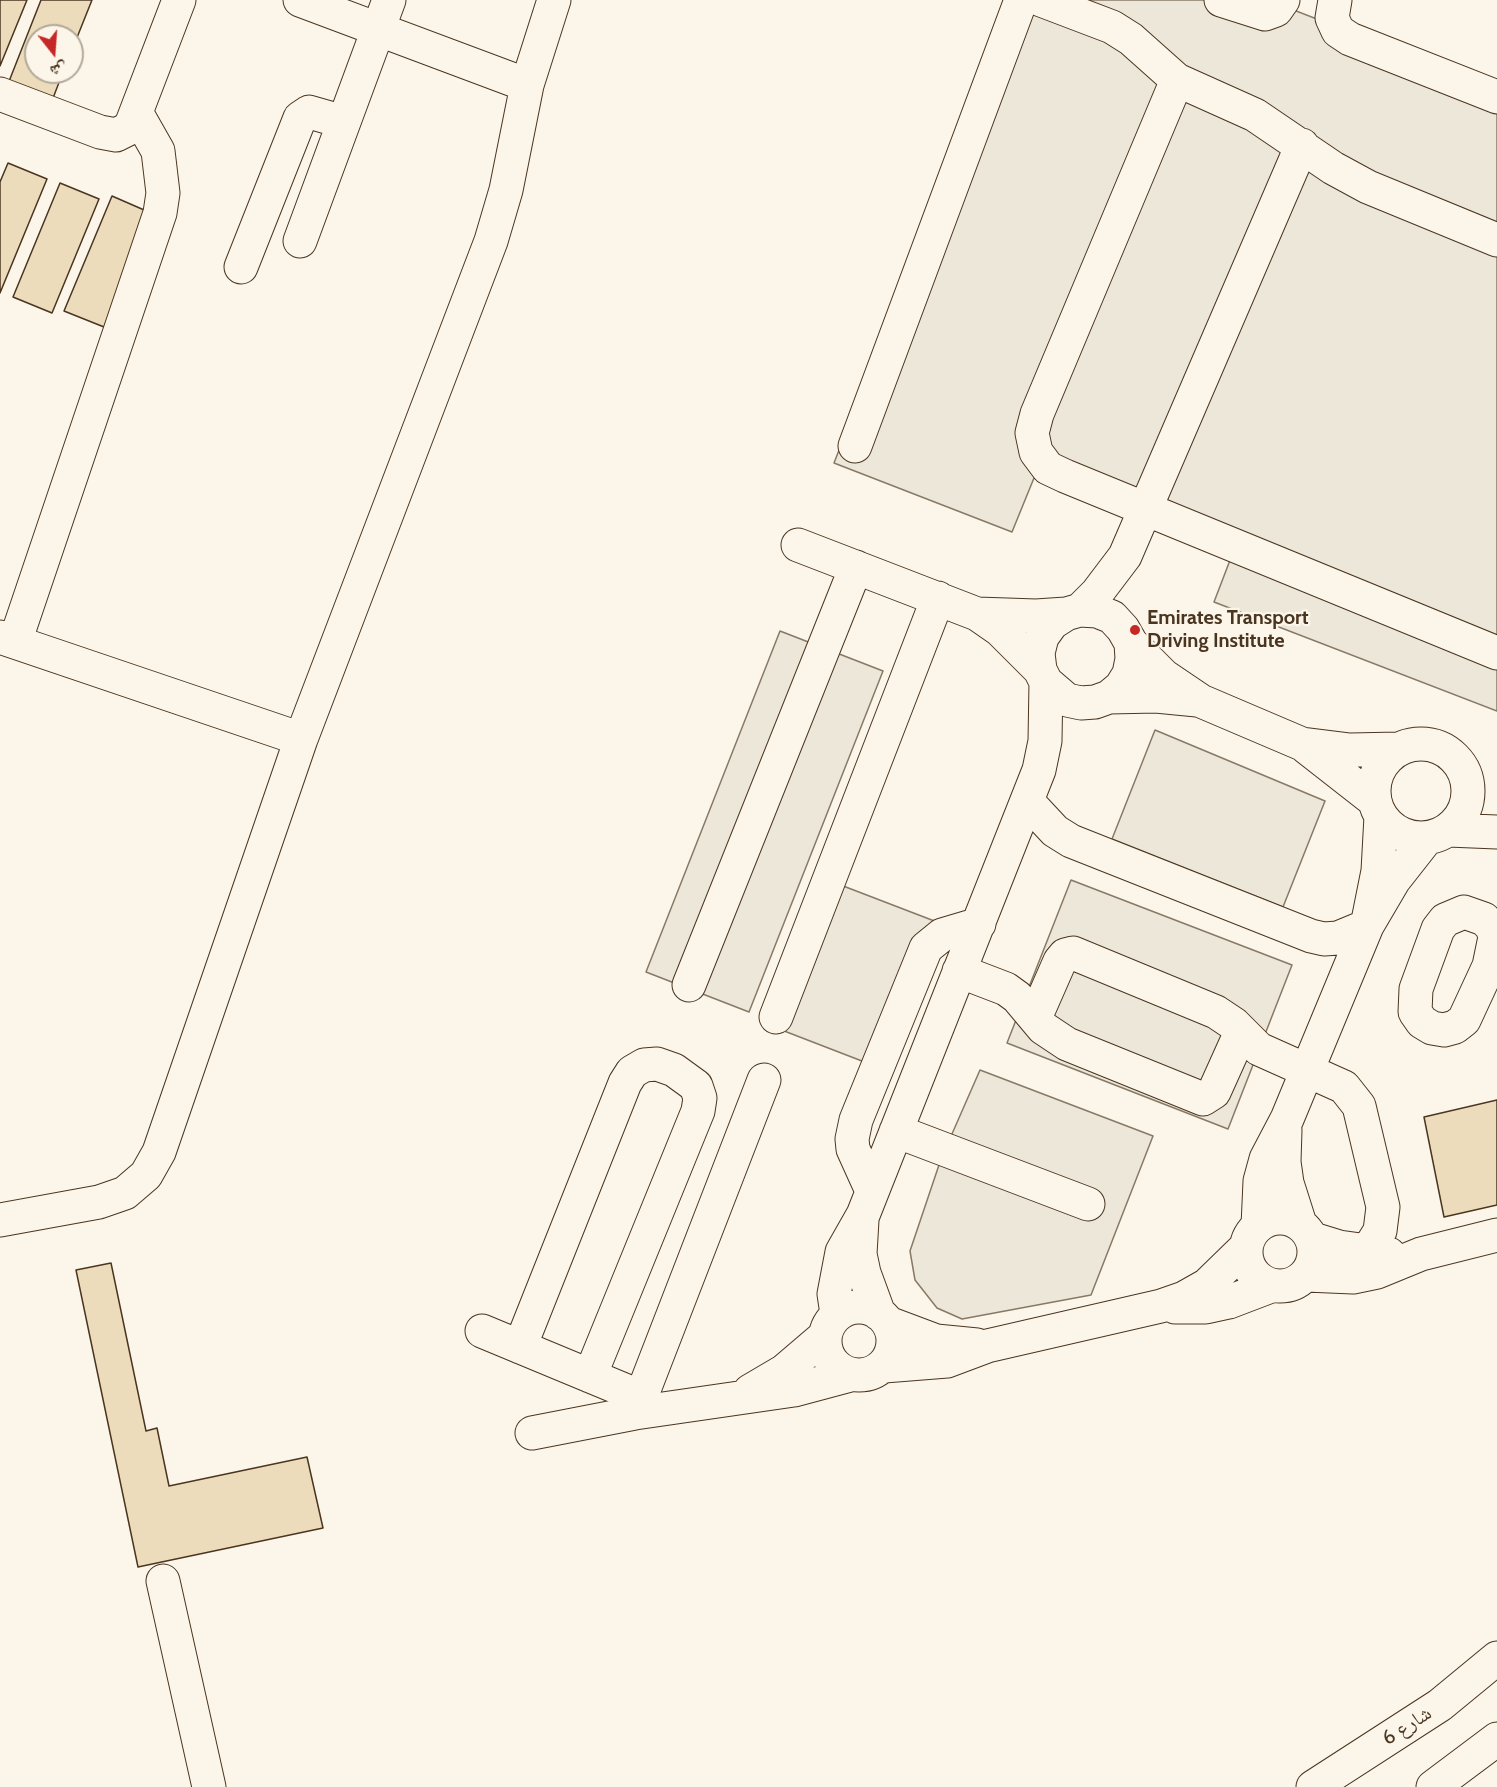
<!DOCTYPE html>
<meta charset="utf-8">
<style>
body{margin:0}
#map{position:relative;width:1497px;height:1787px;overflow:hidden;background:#fbf6e9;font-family:Cabin,"Noto Naskh Arabic",sans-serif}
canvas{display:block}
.north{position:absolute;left:24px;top:24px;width:60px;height:60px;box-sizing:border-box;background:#fbf6e9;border:2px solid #b4a999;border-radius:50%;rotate:163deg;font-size:16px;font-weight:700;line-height:24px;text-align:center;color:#4a3520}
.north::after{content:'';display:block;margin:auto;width:21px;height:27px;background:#c62828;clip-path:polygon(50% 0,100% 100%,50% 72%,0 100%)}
</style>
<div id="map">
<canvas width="1497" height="1787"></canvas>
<div class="north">ش</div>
</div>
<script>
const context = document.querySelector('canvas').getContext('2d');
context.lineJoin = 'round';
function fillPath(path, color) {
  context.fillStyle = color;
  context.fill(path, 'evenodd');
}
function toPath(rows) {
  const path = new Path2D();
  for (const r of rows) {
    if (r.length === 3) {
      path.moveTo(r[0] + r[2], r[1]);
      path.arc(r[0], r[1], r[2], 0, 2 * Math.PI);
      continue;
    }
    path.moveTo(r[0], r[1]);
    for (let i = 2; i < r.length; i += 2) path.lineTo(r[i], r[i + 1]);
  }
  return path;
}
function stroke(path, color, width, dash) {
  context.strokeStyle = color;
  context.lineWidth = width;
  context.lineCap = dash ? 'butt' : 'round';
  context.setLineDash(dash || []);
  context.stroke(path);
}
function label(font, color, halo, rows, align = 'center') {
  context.font = font + ' Cabin,"Noto Naskh Arabic",sans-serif';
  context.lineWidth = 4.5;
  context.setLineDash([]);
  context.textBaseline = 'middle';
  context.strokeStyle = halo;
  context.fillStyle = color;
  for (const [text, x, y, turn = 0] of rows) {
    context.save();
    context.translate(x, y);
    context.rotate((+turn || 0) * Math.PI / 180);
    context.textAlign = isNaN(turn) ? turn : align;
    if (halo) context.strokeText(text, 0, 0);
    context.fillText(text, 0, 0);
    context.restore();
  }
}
const parking = toPath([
 [1015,0,1268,0,1497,89,1497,711,1214,602,1232,555,1034,478,1012,532,834,463,1015,0],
 [780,631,883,671,749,1012,646,972,780,631],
 [1155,730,1325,801,1283,907,1112,839,1155,730],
 [1071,880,1292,965,1228,1129,1007,1043,1071,880],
 [838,884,937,922,880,1068,779,1029,838,884],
 [980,1070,1153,1136,1091,1295,962,1319,937,1308,915,1280,910,1251,941,1159,980,1070]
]);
const building = toPath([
 [0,0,27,0,0,66,0,0],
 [41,0,92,0,72,50,72,36,36,36,36,72,63,72,50,106,6,89,41,0],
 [8,163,47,179,0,293,0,182,8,163],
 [60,183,99,199,52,313,13,297,60,183],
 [112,196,151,213,104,327,64,311,112,196],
 [1497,1100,1497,1205,1444,1217,1424,1117,1497,1100],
 [111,1263,146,1431,157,1428,169,1486,307,1457,323,1528,138,1567,76,1270,111,1263]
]);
const minor = toPath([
 [300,0,527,85],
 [1041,0,1112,27,1131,39,1177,80,1255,115,1333,168,1368,187,1497,240],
 [1221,0,1265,14,1276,10,1283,0],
 [1335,0,1332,18,1338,31,1350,39,1497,97],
 [1177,80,1037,414,1032,433,1036,452,1048,468,1065,476,1497,653],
 [0,94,100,132,116,135,130,128,179,0],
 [300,241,389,0],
 [241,267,300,118,309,112,344,122],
 [855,446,1021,0],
 [798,545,977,614,1000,630,1040,670],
 [1080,610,1097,611,1112,617,1123,629,1131,643,1132,659,1129,674,1121,687,1109,697,1095,702,1081,703,1067,700,1046,682,1040,670,1038,653,1042,637,1052,623,1066,614,1080,610,1097,593,1125,556,1302,145],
 [977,614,1036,616,1066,614],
 [0,637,301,739],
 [15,642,160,213,163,193,158,151,137,114],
 [1131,643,1164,676,1201,701,1302,744,1350,750,1399,749],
 [1109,697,1156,696,1197,700],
 [1421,791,47],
 [1306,747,1375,801],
 [1027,801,1055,831,1071,841,1311,936,1324,939,1338,938,1367,926,1378,871,1381,816],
 [1448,830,1497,832],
 [1464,912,1484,919,1492,927,1495,937,1489,966,1464,1020,1455,1027,1444,1030,1432,1028,1422,1022,1415,1012,1416,989,1438,929,1445,920,1464,912],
 [959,971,1006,989,1017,997,1043,1028,1067,1044,1203,1099,1214,1092,1241,1032],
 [689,985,856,567],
 [776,1017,938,598],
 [1035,1018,1060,961,1065,955,1073,953,1216,1012,1234,1024,1259,1049,1344,1087,1359,1106,1383,1207,1380,1231,1367,1252],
 [1285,1130,1284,1162,1287,1183,1300,1224],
 [896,1131,1088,1204],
 [872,1191,853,1149,852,1139,856,1120,926,948,942,935,979,924],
 [1280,1252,34],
 [0,1220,99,1202,125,1193,146,1175,159,1152,301,739,491,241,506,190,527,85,554,0],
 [862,1220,860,1254,864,1273,879,1314],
 [1258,1226,1260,1181,1266,1159,1287,1119,1367,926,1394,880,1427,838],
 [1313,1239,1339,1247,1389,1254],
 [1306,1275,1353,1277,1377,1272,1421,1254,1497,1235],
 [859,1341,34],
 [1175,1307,1206,1307,1229,1302,1271,1286],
 [837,1314,834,1294,842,1252,863,1215,1039,770,1045,741,1046,682],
 [888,1323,936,1341,977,1345],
 [482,1331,641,1397],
 [520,1347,625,1083,632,1072,644,1065,657,1064,674,1070,696,1086,700,1098,698,1111,590,1376],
 [884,1366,947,1361,987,1346,1161,1306,1184,1298,1207,1285,1246,1247],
 [750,1391,784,1371,825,1336],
 [635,1413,764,1080],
 [532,1433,635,1413,794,1390,850,1375],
 [163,1581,209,1787],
 [1313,1787,1440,1705,1497,1658],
 [1433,1787,1497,1739]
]);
const markers = [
 [1135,630,6,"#c62828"]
];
const poiNames = [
 ["Emirates Transport",1147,618],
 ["Driving Institute",1147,641]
];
const streetNames = [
 ["شارع 6",1407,1726,-33]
];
fillPath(parking, '#ede7d9');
stroke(parking, '#887966', 1.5);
fillPath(building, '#ecdcbc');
stroke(building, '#4a3520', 1.5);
stroke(minor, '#4a3520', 35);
stroke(minor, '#fbf6e9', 33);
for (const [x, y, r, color] of markers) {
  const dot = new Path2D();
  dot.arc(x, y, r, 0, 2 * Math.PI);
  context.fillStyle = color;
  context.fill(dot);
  stroke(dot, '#fbf6e9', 2);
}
label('bold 20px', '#4a3520', '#fbf6e9', poiNames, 'left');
label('20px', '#4a3520', '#fbf6e9', streetNames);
</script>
